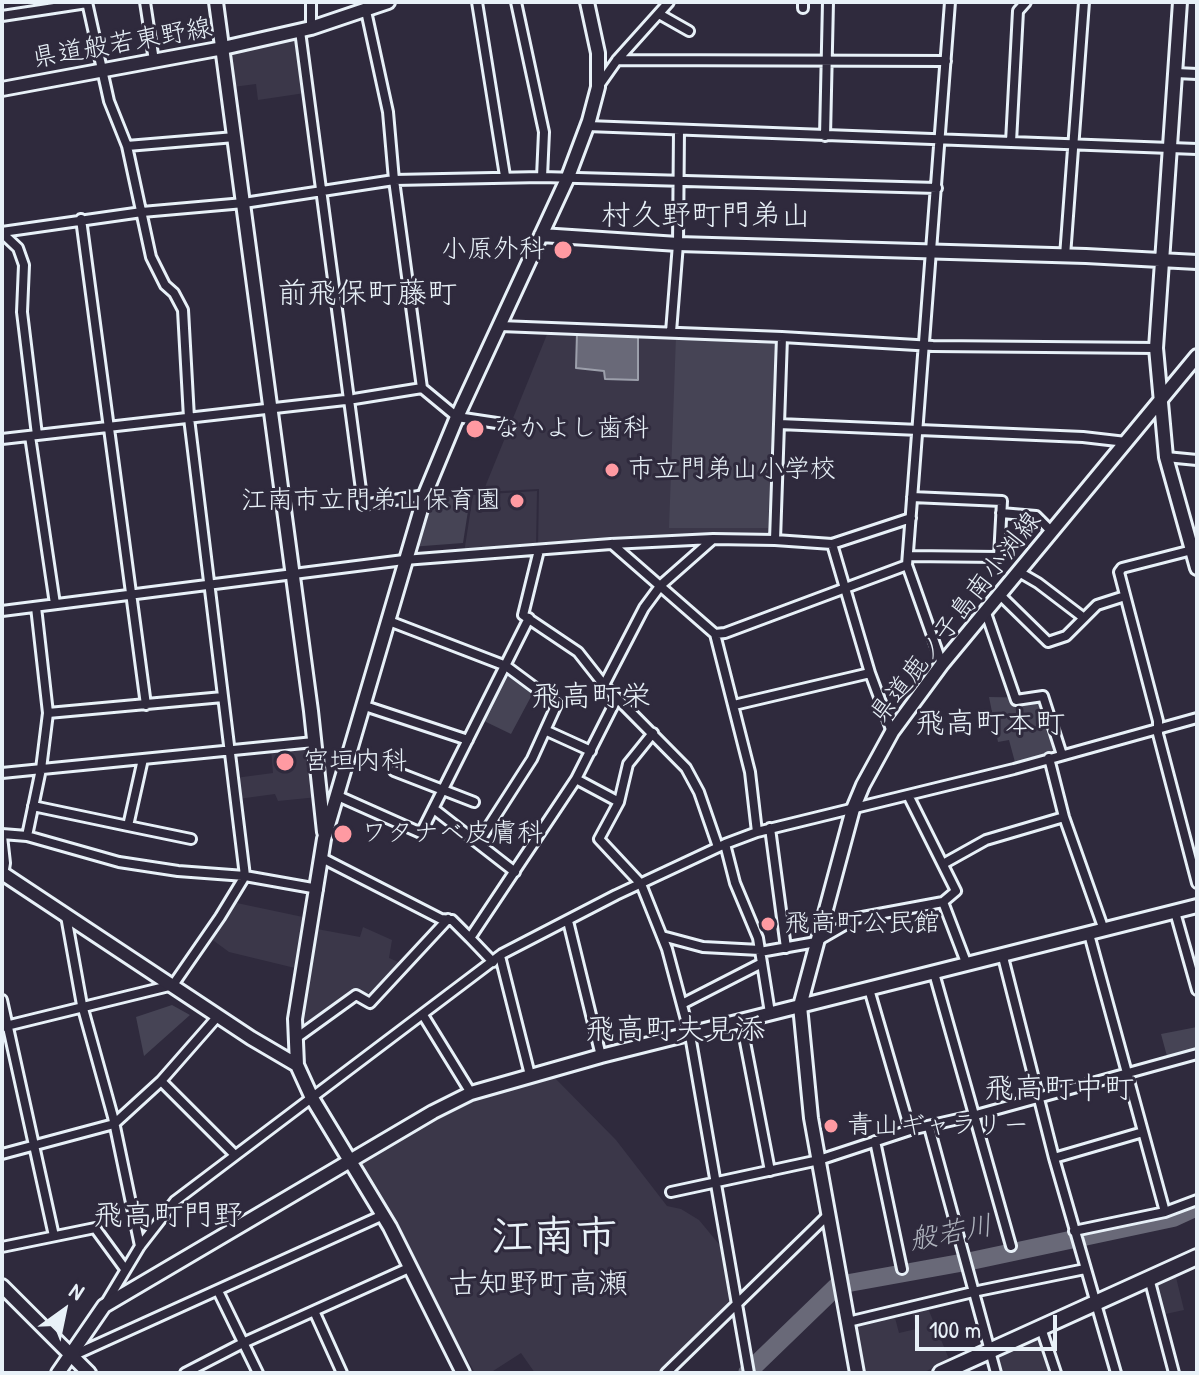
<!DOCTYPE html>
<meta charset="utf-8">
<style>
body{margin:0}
#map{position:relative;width:1199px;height:1375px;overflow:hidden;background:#2f2a3d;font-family:"Patrick Hand",sans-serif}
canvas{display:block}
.frame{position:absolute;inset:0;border:4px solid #e8f1f8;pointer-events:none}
.north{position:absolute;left:24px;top:1271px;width:80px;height:80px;-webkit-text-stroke:6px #2f2a3d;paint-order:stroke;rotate:33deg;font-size:22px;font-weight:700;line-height:32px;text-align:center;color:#e8f1f8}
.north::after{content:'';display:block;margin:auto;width:28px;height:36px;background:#e8f1f8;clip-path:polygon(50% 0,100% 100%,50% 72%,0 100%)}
.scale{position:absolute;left:915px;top:1315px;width:142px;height:36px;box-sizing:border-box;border:4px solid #e8f1f8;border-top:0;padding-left:10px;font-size:24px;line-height:28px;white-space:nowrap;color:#e8f1f8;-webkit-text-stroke:6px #2f2a3d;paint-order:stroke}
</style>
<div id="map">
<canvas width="1199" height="1375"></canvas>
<div class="frame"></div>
<div class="north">N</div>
<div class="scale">100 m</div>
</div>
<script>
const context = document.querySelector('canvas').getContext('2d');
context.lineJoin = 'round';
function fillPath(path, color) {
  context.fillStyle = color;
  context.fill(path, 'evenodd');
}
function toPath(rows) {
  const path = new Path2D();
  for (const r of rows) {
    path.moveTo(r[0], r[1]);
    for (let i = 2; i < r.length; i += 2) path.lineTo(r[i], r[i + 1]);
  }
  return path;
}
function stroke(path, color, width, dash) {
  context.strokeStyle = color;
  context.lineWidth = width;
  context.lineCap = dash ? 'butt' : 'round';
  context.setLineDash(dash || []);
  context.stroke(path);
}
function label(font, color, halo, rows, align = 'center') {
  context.font = font + ' "Patrick Hand","Klee One",sans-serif';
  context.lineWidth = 6;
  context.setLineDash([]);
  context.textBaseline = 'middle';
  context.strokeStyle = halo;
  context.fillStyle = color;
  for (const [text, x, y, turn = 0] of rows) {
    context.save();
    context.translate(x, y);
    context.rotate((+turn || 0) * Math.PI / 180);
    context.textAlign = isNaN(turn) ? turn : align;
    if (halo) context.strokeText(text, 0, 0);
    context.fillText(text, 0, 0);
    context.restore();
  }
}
const built = toPath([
 [298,34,305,93,258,100,256,84,233,87,228,52],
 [548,332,779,340,771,536,538,546,539,489,483,492],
 [537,491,536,547,464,553,473,495],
 [313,744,318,797,278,801,275,794,238,799,235,778,273,773,271,749],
 [232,902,303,917,295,968,229,952,210,938],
 [363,927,392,940,389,958,403,964,370,1000,355,992,297,1035,298,1012,317,929,360,937],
 [550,1073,616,1140,667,1206,681,1209,699,1220,723,1249,732,1301,660,1373,535,1373,521,1353,490,1373,475,1373,356,1162,473,1095],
 [1174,1269,1184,1310,1161,1315,1152,1280],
 [927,1306,949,1359,923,1373,860,1373,852,1323,894,1314,899,1333,916,1329,912,1309],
 [1040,1331,1053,1373,998,1373,992,1351]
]);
const green = toPath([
 [676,336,775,340,768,528,669,528],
 [425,495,470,498,463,543,410,547],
 [506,670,534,691,511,734,482,720],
 [989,697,1042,698,1060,753,1016,766,1009,740,998,742],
 [172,1005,190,1015,144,1056,136,1017],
 [1197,1027,1197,1052,1168,1060,1161,1034]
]);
const water = toPath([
 [577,333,638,335,638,380,605,379,604,371,576,368,577,333]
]);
const river = toPath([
 [747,1373,838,1285,971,1261,1173,1218,1197,1207]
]);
const street = toPath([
 [145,2,154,61],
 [311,2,311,28],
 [477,2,505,176],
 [516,2,544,132,542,177],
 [803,8,803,2],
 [366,11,388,112,394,180,422,388,457,417,510,425],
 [659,14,689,31],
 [2,16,87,3],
 [300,31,363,505,425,495],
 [617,60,946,61],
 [1176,73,1197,74],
 [598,87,617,60,669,2],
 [587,126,1197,149],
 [825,136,828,2],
 [1011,142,1018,11,1026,2],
 [127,146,235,137],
 [81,219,146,705],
 [2,232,142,212,244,203,394,180,542,177,937,188],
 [2,233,18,248,24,265,22,312,37,435],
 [1065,256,1084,2],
 [500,326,782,337,933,346,1156,348],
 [671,332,678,244,679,130],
 [779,424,1083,437,1126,442],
 [30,436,55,604],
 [2,439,354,399,422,388],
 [1166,457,1197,460],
 [1001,513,1036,516,1052,532],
 [775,540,832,544,911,518],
 [612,544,715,634,750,772,757,832],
 [832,544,870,673,892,732],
 [539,550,523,615,578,652,604,685,686,768,699,792,718,847],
 [1192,550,1122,568,1119,572,1158,721,1158,734,1197,883],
 [908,556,999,557,1002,501,912,497],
 [1019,572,1038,583,1084,618],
 [1000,595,1048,642,1066,636,1097,605,1125,596],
 [2,611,404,560,611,544,713,539,775,540,782,337],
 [986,613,1016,700,1043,696,1062,755],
 [389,621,506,666,557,704,532,759,478,843],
 [715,634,725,633,907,565],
 [942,664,907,565,950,2],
 [604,685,644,608,661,585,712,540],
 [734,705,870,673],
 [365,706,468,740],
 [48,713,223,697],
 [547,731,591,751],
 [653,733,628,764,619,802,599,839,641,884,667,949,690,1035,749,1373],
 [1049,758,1064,817,1104,930],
 [394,771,474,802],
 [2,773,314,742],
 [576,779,619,802],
 [908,795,956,891,943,902,967,965],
 [338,796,421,833,529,618],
 [33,806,128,826,143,759],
 [434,809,515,872],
 [128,826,191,839],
 [770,828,786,948],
 [2,834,27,836,119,862,178,871,245,876,318,889],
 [2,836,5,863,3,875],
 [27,836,41,769,48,713,36,607],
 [725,844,735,883,758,938,770,1013],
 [322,858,441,919,452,920,470,938],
 [943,864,986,840,1064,817],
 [1175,912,1197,990],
 [66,916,82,1005,113,1117,140,1246],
 [568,921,601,1056],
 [1089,934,1165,1212],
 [662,936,703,947,760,950],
 [817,941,857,918,943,902],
 [760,952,816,942],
 [500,956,530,1075],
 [1003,957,1054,1158,1116,1373],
 [493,962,470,938,576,779,617,698],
 [934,973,1011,1246],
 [869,989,910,1130],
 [2,1000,54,1236],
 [682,1004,762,963],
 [423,1015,471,1093],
 [741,1021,770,1171],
 [2,1027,173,985,220,917,245,876,189,418,183,310,174,293,165,285,151,257,127,146,109,101,87,2],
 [295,1039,356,995,370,1003,448,919],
 [161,1081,235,1155],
 [929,1127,996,1373],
 [875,1141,902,1269],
 [2,1154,114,1124,161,1081,218,1016],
 [1054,1158,1143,1132],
 [671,1192,819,1160,910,1130,976,1115,1197,1054],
 [1074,1231,1165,1212,1197,1200],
 [2,1247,95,1228,125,1269],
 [1149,1278,1174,1373],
 [218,1291,258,1373],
 [104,1306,140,1246,175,1201,502,954,616,895,725,844,757,832,1014,769,1197,718],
 [314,1311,342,1373],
 [848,1322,973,1292,1085,1269],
 [1041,1328,1056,1373],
 [72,1356,383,1215],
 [185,1373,243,1343,411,1267],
 [666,1373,829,1214]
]);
const secondary = toPath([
 [216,2,311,711,324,832],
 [1180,2,1156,348,1166,457,1197,568],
 [2,89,223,48,311,28,388,2],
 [541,235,678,244,1086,256,1197,262],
 [2,873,251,1038,297,1065],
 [2,1286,89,1373],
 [58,1373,104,1306,433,1112,471,1093,601,1056,800,1006,853,809,863,785,892,732,942,664,1197,356],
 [463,1373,390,1227,312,1098,297,1065,295,1019,324,839,426,492,457,417,568,177,589,121,598,87,598,53,587,2],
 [857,1373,811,1118,800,1006,1197,906]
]);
const primary = toPath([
 [941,1373,1197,1257]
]);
const markers = [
 [563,250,10,"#ff9aa2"],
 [475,429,10,"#ff9aa2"],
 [612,470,8,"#ff9aa2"],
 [517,501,8,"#ff9aa2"],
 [285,762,10,"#ff9aa2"],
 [343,834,10,"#ff9aa2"],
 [768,924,8,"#ff9aa2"],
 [831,1126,8,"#ff9aa2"]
];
const streetNames = [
 ["県道般若東野線",122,44,-10],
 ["県道鹿ノ子島南小渕線",956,618,-52]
];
const poiNames = [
 ["小原外科",545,250,"right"],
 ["なかよし歯科",493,429],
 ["市立門弟山小学校",628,470],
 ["江南市立門弟山保育園",501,501,"right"],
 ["宮垣内科",303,762],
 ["ワタナベ皮膚科",361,834],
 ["飛高町公民館",784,924],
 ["青山ギャラリー",847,1126]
];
const waterNames = [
 ["般若川",951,1234,-11]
];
const quarterNames = [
 ["村久野町門弟山",706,217],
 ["前飛保町藤町",367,295],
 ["飛高町栄",591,698],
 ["飛高町本町",990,725],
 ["飛高町夫見添",675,1031],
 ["飛高町中町",1059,1090],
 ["飛高町門野",168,1217],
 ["古知野町高瀬",538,1285]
];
const townNames = [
 ["江南市",554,1239]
];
fillPath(built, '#3b3749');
fillPath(green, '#464455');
fillPath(water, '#696978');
stroke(water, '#9c9fab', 2);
stroke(river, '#696978', 18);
stroke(street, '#e8f1f8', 14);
stroke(secondary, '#e8f1f8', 18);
stroke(primary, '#e8f1f8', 20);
stroke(street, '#2f2a3d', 8);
stroke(secondary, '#2f2a3d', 12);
stroke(primary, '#2f2a3d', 14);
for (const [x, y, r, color] of markers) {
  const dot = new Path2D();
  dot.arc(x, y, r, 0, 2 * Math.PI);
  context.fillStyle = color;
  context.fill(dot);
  stroke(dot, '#2f2a3d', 3);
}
label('26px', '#e8f1f8', '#2f2a3d', streetNames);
label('26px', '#e8f1f8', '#2f2a3d', poiNames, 'left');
label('italic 28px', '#afb4be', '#2f2a3d', waterNames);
label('30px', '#e8f1f8', '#2f2a3d', quarterNames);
label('bold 42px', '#e8f1f8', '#2f2a3d', townNames);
</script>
